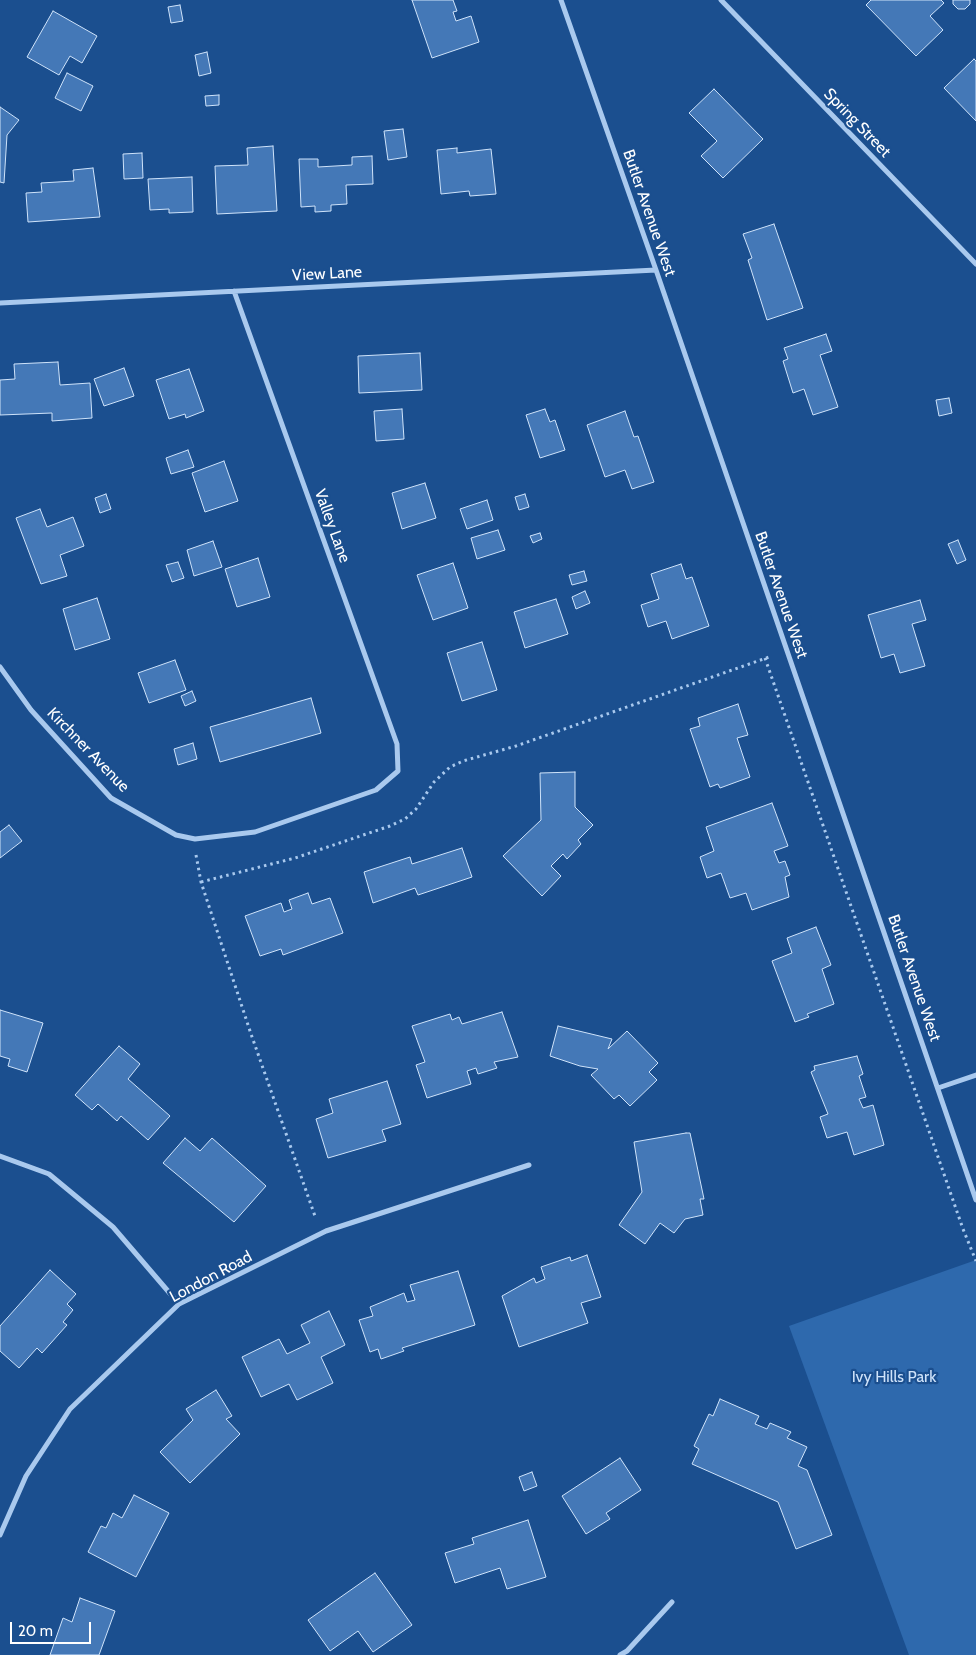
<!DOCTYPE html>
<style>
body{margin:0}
#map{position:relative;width:976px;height:1655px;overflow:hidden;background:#1b4f8f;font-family:Cabin,sans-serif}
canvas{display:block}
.scale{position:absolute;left:10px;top:1622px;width:81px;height:22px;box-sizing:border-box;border:2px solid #fff;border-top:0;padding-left:6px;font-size:15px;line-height:18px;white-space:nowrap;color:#fff;-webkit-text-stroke:4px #1b4f8f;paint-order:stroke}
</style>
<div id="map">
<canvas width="976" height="1655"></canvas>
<div class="scale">20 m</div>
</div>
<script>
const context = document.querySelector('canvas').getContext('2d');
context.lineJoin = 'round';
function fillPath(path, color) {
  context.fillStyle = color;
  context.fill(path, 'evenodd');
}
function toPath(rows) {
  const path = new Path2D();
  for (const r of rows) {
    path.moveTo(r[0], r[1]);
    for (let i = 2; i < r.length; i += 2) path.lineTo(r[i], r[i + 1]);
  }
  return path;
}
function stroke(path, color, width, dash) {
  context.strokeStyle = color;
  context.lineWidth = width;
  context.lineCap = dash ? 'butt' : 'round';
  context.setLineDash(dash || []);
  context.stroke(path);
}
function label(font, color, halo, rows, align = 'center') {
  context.font = font + ' Cabin,sans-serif';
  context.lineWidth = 4.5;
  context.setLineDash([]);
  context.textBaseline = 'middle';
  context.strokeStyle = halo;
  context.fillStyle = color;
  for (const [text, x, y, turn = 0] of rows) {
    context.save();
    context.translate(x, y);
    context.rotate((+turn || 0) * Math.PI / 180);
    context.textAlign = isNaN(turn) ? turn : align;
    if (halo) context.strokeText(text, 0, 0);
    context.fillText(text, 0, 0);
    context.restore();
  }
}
const green = toPath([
 [976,1260,976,1655,909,1655,789,1326]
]);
const building = toPath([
 [412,0,453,0,457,11,453,12,456,21,471,16,479,42,432,58,412,0],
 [871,0,941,0,944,3,930,16,943,30,916,56,866,5,871,0],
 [953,0,970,0,970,4,965,9,958,9,953,4,953,0],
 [180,5,183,21,171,23,168,7,180,5],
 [53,11,97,36,82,63,70,56,59,75,27,57,53,11],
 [207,52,211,73,199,76,195,55,207,52],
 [974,59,976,61,976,121,944,88,974,59],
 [67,73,93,86,81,111,55,98,67,73],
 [714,89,763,139,723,178,701,156,717,141,689,113,714,89],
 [219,95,219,105,206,106,205,96,219,95],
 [0,107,19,120,7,135,4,183,0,182,0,107],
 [403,129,407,157,388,160,384,131,403,129],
 [273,146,277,211,217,214,215,166,248,165,247,148,273,146],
 [457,148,457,153,491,149,496,194,470,196,469,191,441,194,437,150,457,148],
 [142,153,143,178,124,179,123,154,142,153],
 [372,156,373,184,346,185,347,204,331,205,331,211,315,212,315,206,301,207,299,159,318,159,318,167,352,165,352,157,372,156],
 [93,168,100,217,28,222,26,193,42,192,41,183,74,181,73,170,93,168],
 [192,177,193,212,169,213,169,209,150,210,148,179,192,177],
 [774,224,803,308,767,320,748,260,752,258,743,234,774,224],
 [826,334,832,351,820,355,838,407,813,415,804,389,793,393,783,361,788,359,784,348,826,334],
 [420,353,422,390,359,393,358,356,420,353],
 [58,362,60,385,90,383,92,418,52,421,52,413,0,415,0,380,15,379,14,364,58,362],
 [124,368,134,396,104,406,94,379,124,368],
 [189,369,204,411,186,418,185,414,169,419,156,380,189,369],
 [949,398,952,413,939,416,936,400,949,398],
 [402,409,404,439,376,441,374,411,402,409],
 [545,409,550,422,555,420,565,450,540,458,526,415,545,409],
 [625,411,634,437,638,436,654,482,632,489,625,470,605,477,587,425,625,411],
 [188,450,194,467,171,474,166,458,188,450],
 [224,461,238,501,205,512,192,473,224,461],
 [425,483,436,518,402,529,392,493,425,483],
 [106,494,111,509,100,513,95,498,106,494],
 [525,494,529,507,519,510,515,497,525,494],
 [487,500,493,520,467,529,460,509,487,500],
 [40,509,47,527,73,517,84,546,60,555,67,576,41,584,16,518,40,509],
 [498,530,505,550,477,559,471,538,498,530],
 [540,533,542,539,533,543,530,536,540,533],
 [958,540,966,560,957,564,948,544,958,540],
 [213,541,222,567,194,576,187,550,213,541],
 [258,558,270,597,237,607,225,569,258,558],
 [178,562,184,578,172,582,166,565,178,562],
 [453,563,468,608,433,620,417,575,453,563],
 [681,564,686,579,692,577,709,626,672,639,666,621,648,627,641,605,659,599,651,574,681,564],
 [584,571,587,581,572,585,569,575,584,571],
 [585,591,590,603,576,609,572,597,585,591],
 [97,598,110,639,75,650,63,609,97,598],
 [556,599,568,634,525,648,514,612,556,599],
 [920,600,926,620,912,624,925,666,900,673,894,654,881,658,868,615,920,600],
 [482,642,497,690,462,701,447,653,482,642],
 [175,660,186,690,149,703,138,673,175,660],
 [192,691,196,701,185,706,181,696,192,691],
 [311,698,321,733,220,762,210,727,311,698],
 [738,704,748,735,737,738,750,777,720,788,718,784,710,787,690,729,700,726,698,718,738,704],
 [193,743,197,759,178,765,174,749,193,743],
 [575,772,575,807,593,825,578,840,581,844,567,859,563,854,551,866,561,876,542,896,503,856,541,820,540,773,575,772],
 [772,803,788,846,774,851,779,863,785,861,790,875,785,877,789,897,752,910,746,893,730,898,721,873,707,878,700,857,714,851,706,827,772,803],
 [9,825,22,841,0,858,0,832,9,825],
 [462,848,472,877,418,895,415,888,373,903,364,872,410,857,412,864,462,848],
 [308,893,312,904,330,898,343,933,283,955,281,949,260,956,245,916,281,903,284,912,292,909,289,900,308,893],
 [816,927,831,965,822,969,834,1004,807,1014,809,1017,795,1022,772,961,792,953,787,938,816,927],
 [0,1010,43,1023,27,1072,8,1066,10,1059,0,1056,0,1010],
 [502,1012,518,1057,494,1062,497,1068,478,1074,476,1068,467,1071,471,1084,427,1098,416,1065,425,1062,412,1026,450,1014,452,1020,459,1017,462,1024,502,1012],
 [558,1026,612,1039,608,1049,627,1031,658,1063,649,1072,657,1080,630,1106,619,1095,614,1099,591,1075,598,1069,580,1066,550,1056,558,1026],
 [119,1046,140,1064,128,1079,170,1116,148,1140,121,1116,117,1121,98,1104,92,1110,75,1095,119,1046],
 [857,1056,863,1074,859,1076,866,1097,859,1099,863,1108,873,1105,884,1145,854,1155,847,1132,827,1138,820,1117,828,1114,811,1072,815,1070,814,1066,857,1056],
 [387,1081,401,1124,382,1130,386,1141,328,1158,316,1119,333,1113,329,1099,387,1081],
 [686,1133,690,1133,704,1199,700,1199,703,1215,685,1219,674,1233,660,1223,645,1244,619,1225,642,1192,634,1142,686,1133],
 [185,1138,200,1151,212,1138,266,1186,234,1222,163,1163,185,1138],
 [587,1255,601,1297,581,1303,588,1323,519,1347,502,1296,534,1278,536,1283,545,1279,541,1267,570,1257,571,1261,587,1255],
 [50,1270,76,1294,67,1304,73,1310,63,1322,67,1325,42,1353,37,1348,19,1368,0,1351,0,1326,50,1270],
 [458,1271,475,1325,402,1348,404,1351,381,1359,378,1349,370,1352,359,1320,373,1316,370,1307,404,1293,407,1302,415,1300,410,1285,458,1271],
 [329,1311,345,1345,321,1357,333,1383,297,1400,289,1384,261,1397,242,1357,279,1339,287,1354,310,1343,301,1325,329,1311],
 [216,1390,232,1416,226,1419,240,1434,190,1483,160,1452,193,1420,186,1409,216,1390],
 [720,1399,759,1416,755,1424,767,1429,770,1423,791,1432,787,1438,807,1447,798,1466,807,1470,832,1535,796,1549,778,1502,692,1464,699,1449,694,1446,709,1414,713,1416,720,1399],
 [620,1458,641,1490,606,1513,610,1519,586,1534,562,1496,620,1458],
 [532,1472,537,1486,524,1491,519,1477,532,1472],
 [134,1495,169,1513,136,1577,88,1552,101,1526,106,1528,113,1513,122,1518,134,1495],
 [528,1520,546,1577,507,1589,500,1568,455,1583,445,1553,474,1544,472,1538,528,1520],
 [375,1573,412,1625,373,1652,358,1631,330,1651,308,1620,375,1573],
 [80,1598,115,1611,99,1655,50,1655,63,1618,72,1622,80,1598]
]);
const path = toPath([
 [765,658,963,1229,976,1261],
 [196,855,201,882,251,1034,316,1219],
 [201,882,295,858,390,826,405,819,416,809,434,782,450,767,463,761,516,746,772,656]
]);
const minor = toPath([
 [561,0,656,270,976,1200],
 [721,0,976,264],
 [0,303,656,270],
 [0,667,31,710,111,798,176,835,195,839,255,832,376,790,398,771,397,744,234,291],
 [938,1088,976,1075],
 [0,1156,49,1174,113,1227,179,1304],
 [0,1535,26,1476,70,1409,179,1304,326,1231,529,1165],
 [620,1655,627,1651,672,1602]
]);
const streetNames = [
 ["Spring Street",857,123,46],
 ["Butler Avenue West",649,213,71],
 ["View Lane",327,274,-3],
 ["Valley Lane",332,526,70],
 ["Butler Avenue West",781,595,71],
 ["Kirchner Avenue",88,750,46],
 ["Butler Avenue West",914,978,71],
 ["London Road",211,1277,-28]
];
const parkNames = [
 ["Ivy Hills Park",894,1377]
];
fillPath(green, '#2e69ad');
fillPath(building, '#4478b7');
stroke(building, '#cfe3fa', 1);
stroke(path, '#a9c9ee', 3, [2.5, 4]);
stroke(minor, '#a9c9ee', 5);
label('16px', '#fff', '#1b4f8f', streetNames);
label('16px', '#cfe3fa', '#1b4f8f', parkNames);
</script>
